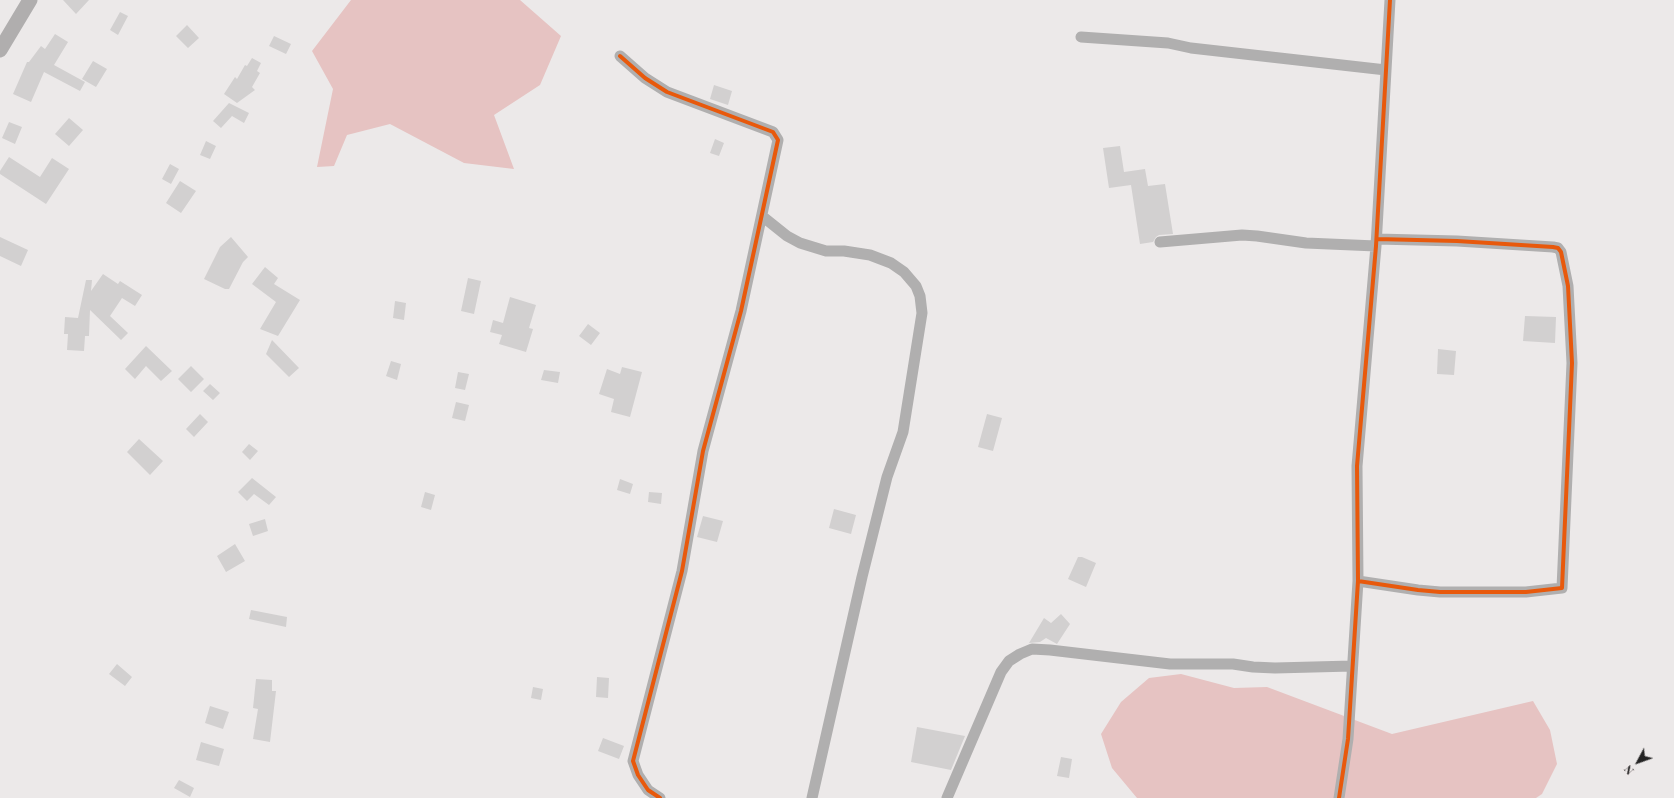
<!DOCTYPE html>
<style>
body{margin:0}
#map{position:relative;width:1674px;height:798px;overflow:hidden;background:#ece9e9;font-family:"Playfair Display",serif}
canvas{display:block}
.north{position:absolute;left:1618px;top:742px;width:40px;height:40px;-webkit-text-stroke:3px #ede8e8;paint-order:stroke;rotate:229deg;font-size:11px;font-weight:700;line-height:16px;text-align:center;color:#242323}
.north::after{content:'';display:block;margin:auto;width:14px;height:18px;background:#242323;clip-path:polygon(50% 0,100% 100%,50% 72%,0 100%)}
</style>
<div id="map">
<canvas width="1674" height="798"></canvas>
<div class="north">N</div>
</div>
<script>
const context = document.querySelector('canvas').getContext('2d');
context.lineJoin = 'round';
function fillPath(path, color) {
  context.fillStyle = color;
  context.fill(path, 'evenodd');
}
function toPath(rows) {
  const path = new Path2D();
  for (const r of rows) {
    path.moveTo(r[0], r[1]);
    for (let i = 2; i < r.length; i += 2) path.lineTo(r[i], r[i + 1]);
  }
  return path;
}
function stroke(path, color, width, dash) {
  context.strokeStyle = color;
  context.lineWidth = width;
  context.lineCap = dash ? 'butt' : 'round';
  context.setLineDash(dash || []);
  context.stroke(path);
}
const green = toPath([
 [351,0,520,0,561,36,540,85,494,115,514,169,464,163,390,124,347,135,334,166,317,167,333,89,312,51],
 [1181,674,1234,688,1267,687,1392,734,1533,701,1550,730,1557,764,1542,794,1536,798,1137,798,1112,768,1101,734,1121,702,1149,678]
]);
const building = toPath([
 [63,0,89,0,76,14],
 [120,12,128,16,118,35,110,30],
 [187,25,199,38,188,48,176,36],
 [55,34,68,42,54,65,85,82,80,91,44,72,31,102,13,94,27,62,29,62,41,46,45,49],
 [274,36,291,44,286,54,269,46],
 [252,58,261,63,257,71,260,73,252,87,255,90,237,103,224,94,235,77,237,79,245,65,247,66],
 [93,61,107,69,96,87,82,79],
 [714,85,732,91,728,105,710,99],
 [229,103,249,113,244,123,232,116,221,128,213,121],
 [69,118,83,130,69,146,55,134],
 [9,122,22,127,15,144,2,138],
 [715,139,724,143,719,156,710,153],
 [206,141,216,146,210,159,200,155],
 [1120,146,1124,172,1145,169,1148,186,1165,184,1173,234,1159,235,1156,237,1153,242,1140,244,1131,185,1109,188,1103,148],
 [9,157,40,177,52,158,69,169,46,204,0,174,0,171],
 [170,164,179,169,171,184,162,179],
 [180,181,196,191,181,213,166,203],
 [0,237,28,250,21,266,0,256],
 [231,237,248,257,243,262,229,289,225,289,204,279,220,247],
 [265,267,278,278,274,284,300,300,278,336,260,329,276,302,252,284],
 [103,274,118,284,120,281,142,295,135,306,122,298,110,316,128,333,121,340,90,310,89,336,85,336,84,351,67,350,68,334,64,334,65,317,78,318,86,280,92,280,91,291],
 [468,278,481,281,474,314,461,311],
 [510,297,536,305,529,328,533,329,526,352,499,344,502,335,490,332,493,320,503,323],
 [395,301,406,303,404,320,393,318],
 [1525,316,1556,317,1555,343,1523,341],
 [588,324,600,333,591,345,579,336],
 [272,340,299,368,289,377,266,354],
 [146,346,172,371,161,381,146,366,135,379,125,369],
 [1438,349,1456,351,1454,375,1437,374],
 [391,361,401,364,397,380,386,376],
 [191,366,204,379,191,392,178,379],
 [622,367,642,372,630,417,611,412,614,399,599,394,607,369,620,374],
 [544,370,560,372,558,383,541,380],
 [458,372,469,374,465,390,455,388],
 [210,384,220,393,213,400,203,391],
 [456,402,469,405,465,421,452,418],
 [200,414,208,422,194,437,186,429],
 [987,414,1002,418,993,451,978,447],
 [139,439,163,461,150,475,127,452],
 [249,444,258,451,250,460,242,452],
 [252,478,276,497,269,505,254,494,247,501,238,492],
 [620,479,633,484,630,494,617,490],
 [425,492,435,495,431,510,421,507],
 [649,492,662,493,661,504,648,502],
 [834,509,856,515,851,534,829,528],
 [703,516,723,521,717,542,697,537],
 [265,519,268,531,253,536,249,524],
 [235,544,245,561,226,572,217,556],
 [1078,557,1082,557,1096,563,1086,587,1068,579],
 [251,610,287,617,286,627,249,619],
 [1061,614,1070,624,1057,644,1046,638,1040,642,1029,643,1044,618,1051,623],
 [117,664,132,677,125,686,109,674],
 [597,677,609,678,608,698,596,697],
 [256,679,272,680,272,691,276,691,270,742,253,739,258,709,253,708],
 [533,687,543,689,541,700,531,698],
 [210,706,229,712,223,729,205,723],
 [917,727,965,736,951,770,911,762],
 [603,738,624,746,619,759,598,751],
 [201,742,224,749,219,766,196,760],
 [1061,757,1072,759,1069,778,1057,776],
 [179,780,194,788,190,797,174,788]
]);
const street = toPath([
 [1081,37,1168,43,1191,48,1386,70],
 [620,56,645,78,667,92,773,132,778,140,741,311,703,451,682,571,633,761,638,775,648,790,660,798],
 [762,216,787,236,800,243,826,251,844,251,870,255,891,263,904,272,916,286,920,296,922,313,903,432,887,477,862,577,812,798],
 [1160,242,1242,235,1257,236,1306,243,1376,246],
 [1358,581,1418,590,1440,592,1526,592,1562,588,1572,363,1568,286,1561,252,1558,248,1553,247,1457,241,1377,239],
 [947,798,1001,672,1009,661,1020,654,1032,649,1050,650,1170,664,1233,664,1253,667,1275,668,1352,666],
 [1339,798,1348,739,1358,581,1357,466,1376,246,1390,0]
]);
const secondary = toPath([
 [0,50,30,0]
]);
const cycleway = toPath([
 [620,56,645,78,667,92,773,132,778,140,741,311,703,451,682,571,633,761,638,775,648,790,660,798],
 [1358,581,1418,590,1440,592,1526,592,1562,588,1572,363,1568,286,1561,252,1558,248,1553,247,1457,241,1377,239],
 [1339,798,1348,739,1358,581,1357,466,1376,246,1390,0]
]);
fillPath(green, '#e6c3c2');
fillPath(building, '#d2d0d0');
stroke(street, '#b0afaf', 11);
stroke(secondary, '#b0aeae', 15);
stroke(cycleway, '#e8590c', 4);
</script>
